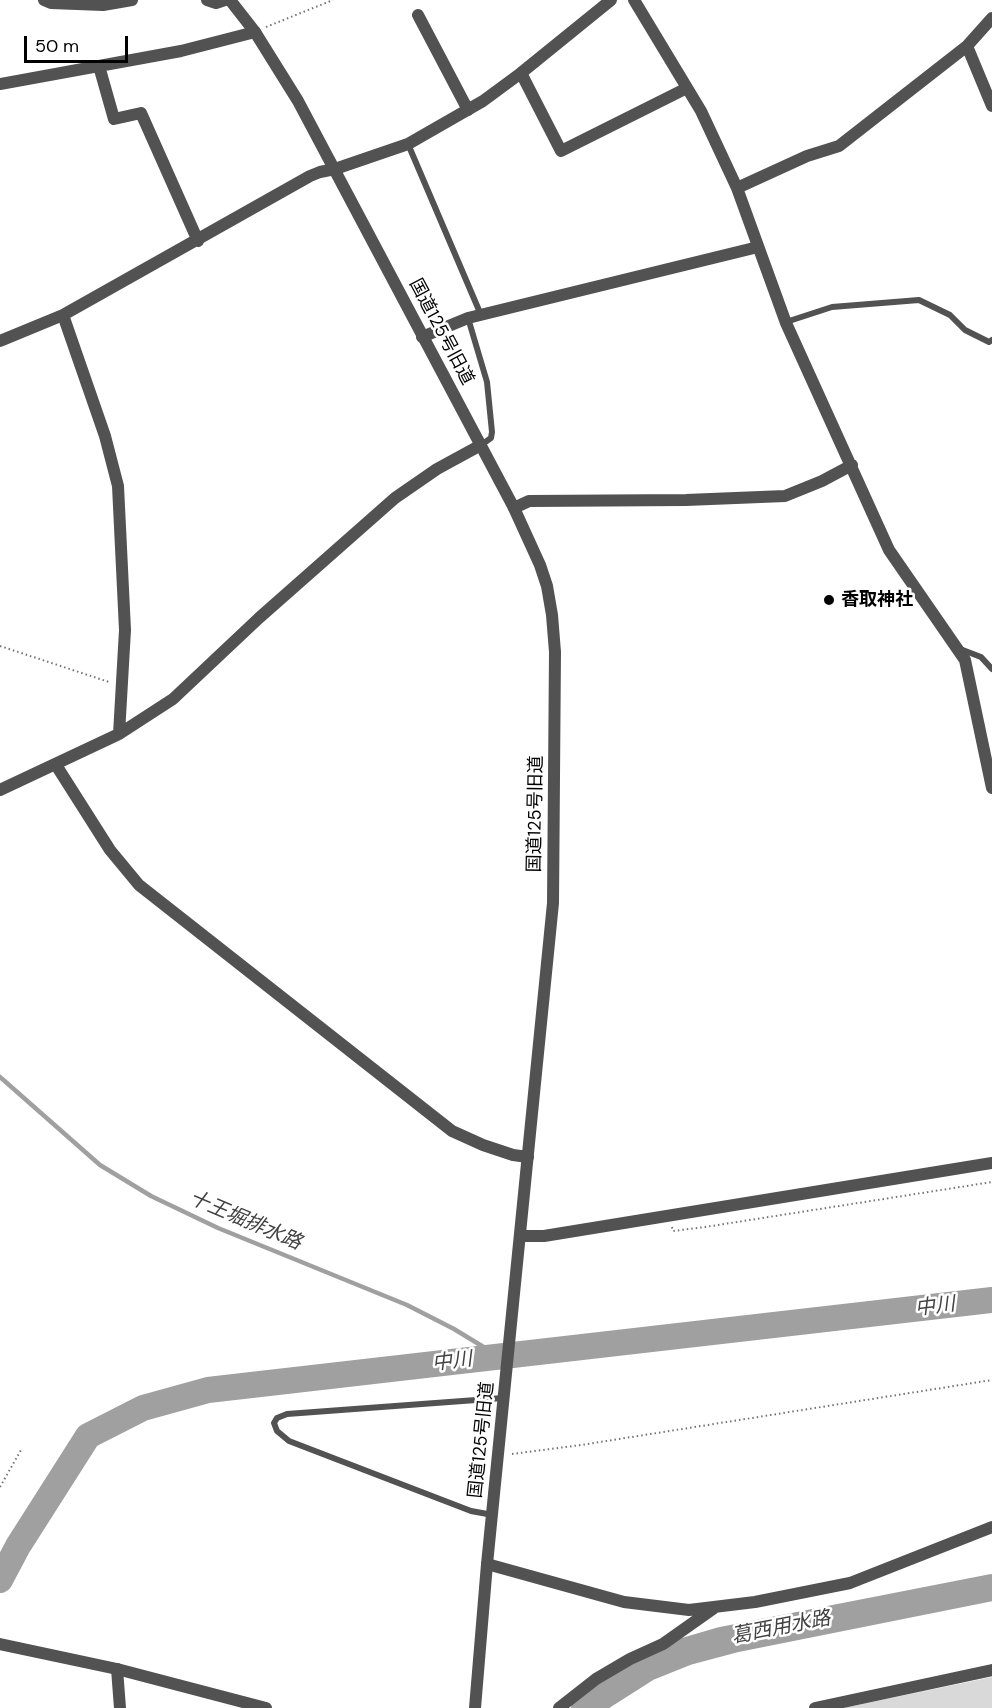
<!DOCTYPE html>
<meta charset="utf-8">
<style>
body{margin:0}
#map{position:relative;width:992px;height:1708px;overflow:hidden;background:#fff;font-family:"DM Sans",sans-serif}
canvas{display:block}
.scale{position:absolute;left:24px;top:36px;width:104px;height:27px;box-sizing:border-box;border:3px solid #000;border-top:0;padding-left:8px;font-size:18px;line-height:21px;white-space:nowrap;color:#000;-webkit-text-stroke:4px #fff;paint-order:stroke}
</style>
<div id="map">
<canvas width="992" height="1708"></canvas>
<div class="scale">50 m</div>
</div>
<script>
const context = document.querySelector('canvas').getContext('2d');
context.lineJoin = 'round';
function fillPath(path, color) {
  context.fillStyle = color;
  context.fill(path, 'evenodd');
}
function toPath(rows) {
  const path = new Path2D();
  for (const r of rows) {
    path.moveTo(r[0], r[1]);
    for (let i = 2; i < r.length; i += 2) path.lineTo(r[i], r[i + 1]);
  }
  return path;
}
function stroke(path, color, width, dash) {
  context.strokeStyle = color;
  context.lineWidth = width;
  context.lineCap = dash ? 'butt' : 'round';
  context.setLineDash(dash || []);
  context.stroke(path);
}
function label(font, color, halo, rows, align = 'center') {
  context.font = font + ' "DM Sans","Noto Sans JP",sans-serif';
  context.lineWidth = 5;
  context.setLineDash([]);
  context.textBaseline = 'middle';
  context.strokeStyle = halo;
  context.fillStyle = color;
  for (const [text, x, y, turn = 0] of rows) {
    context.save();
    context.translate(x, y);
    context.rotate((+turn || 0) * Math.PI / 180);
    context.textAlign = isNaN(turn) ? turn : align;
    if (halo) context.strokeText(text, 0, 0);
    context.fillText(text, 0, 0);
    context.restore();
  }
}
const green = toPath([
 [992,1677,992,1708,843,1708]
]);
const stream = toPath([
 [0,1077,100,1165,151,1196,218,1228,407,1305,454,1329,500,1357],
 [605,1708,652,1678,692,1662,737,1650,992,1599]
]);
const river = toPath([
 [0,1580,18,1546,88,1436,143,1408,208,1390,992,1300],
 [584,1708,633,1674,677,1653,721,1640,992,1587]
]);
const path = toPath([
 [266,27,333,0],
 [0,646,109,682],
 [672,1227,673,1231,705,1227,992,1182],
 [512,1454,581,1445,992,1380],
 [0,1487,21,1450]
]);
const service = toPath([
 [408,144,481,315],
 [468,318,487,382,492,432,491,438,481,445],
 [786,322,832,307,919,300,950,315,965,330,989,342,992,340],
 [960,649,981,657,992,669],
 [493,1515,471,1511,289,1441,277,1431,274,1423,277,1418,287,1414,503,1398]
]);
const minor = toPath([
 [44,0,51,3,103,5,132,0],
 [207,0,216,3,225,0],
 [634,0,701,111,737,188,786,323,889,550,965,660,992,788],
 [418,15,468,110],
 [967,46,992,106],
 [99,66,114,119,141,113,198,241],
 [521,73,561,151,687,88],
 [0,84,181,51,255,32],
 [737,188,807,156,839,146,967,46,992,18],
 [63,315,105,436,118,486,125,630,119,734],
 [422,337,468,318,758,247],
 [0,341,63,315,310,176,320,172,335,169],
 [514,508,529,501,686,500,785,496,822,481,852,465],
 [56,765,110,850,139,885,452,1131,483,1145,513,1155,528,1157],
 [0,790,119,734,173,699,259,618,395,498,437,469,481,445],
 [521,1236,544,1236,992,1163],
 [487,1564,624,1602,689,1610,755,1602,850,1583,992,1527],
 [117,1669,120,1708],
 [559,1708,596,1679,630,1659,663,1644,714,1608],
 [815,1708,992,1670]
]);
const tertiary = toPath([
 [230,0,255,32,298,101,514,508,540,565,547,586,552,615,555,652,553,903,487,1564,475,1708],
 [335,169,408,144,483,101,521,73,611,0],
 [0,1644,117,1669,266,1708]
]);
const markers = [
 [829,600,6,"#000"]
];
const streetNames = [
 ["国道125号旧道",441,332,62],
 ["国道125号旧道",536,814,-89],
 ["国道125号旧道",482,1440,-84]
];
const poiNames = [
 ["香取神社",841,600]
];
const waterNames = [
 ["十王堀排水路",245,1221,23],
 ["中川",935,1307,-7],
 ["中川",452,1362,-7],
 ["葛西用水路",781,1628,-11]
];
fillPath(green, '#d9d9d9');
stroke(stream, '#a0a0a0', 4.5);
stroke(river, '#a0a0a0', 26);
stroke(path, '#747474', 2, [1.5, 3]);
stroke(service, '#525252', 6);
stroke(minor, '#525252', 12);
stroke(tertiary, '#525252', 12);
for (const [x, y, r, color] of markers) {
  const dot = new Path2D();
  dot.arc(x, y, r, 0, 2 * Math.PI);
  context.fillStyle = color;
  context.fill(dot);
  stroke(dot, '#fff', 2);
}
label('18px', '#000', '#fff', streetNames);
label('bold 18px', '#000', '#fff', poiNames, 'left');
label('italic 20px', '#414141', '#fff', waterNames);
</script>
